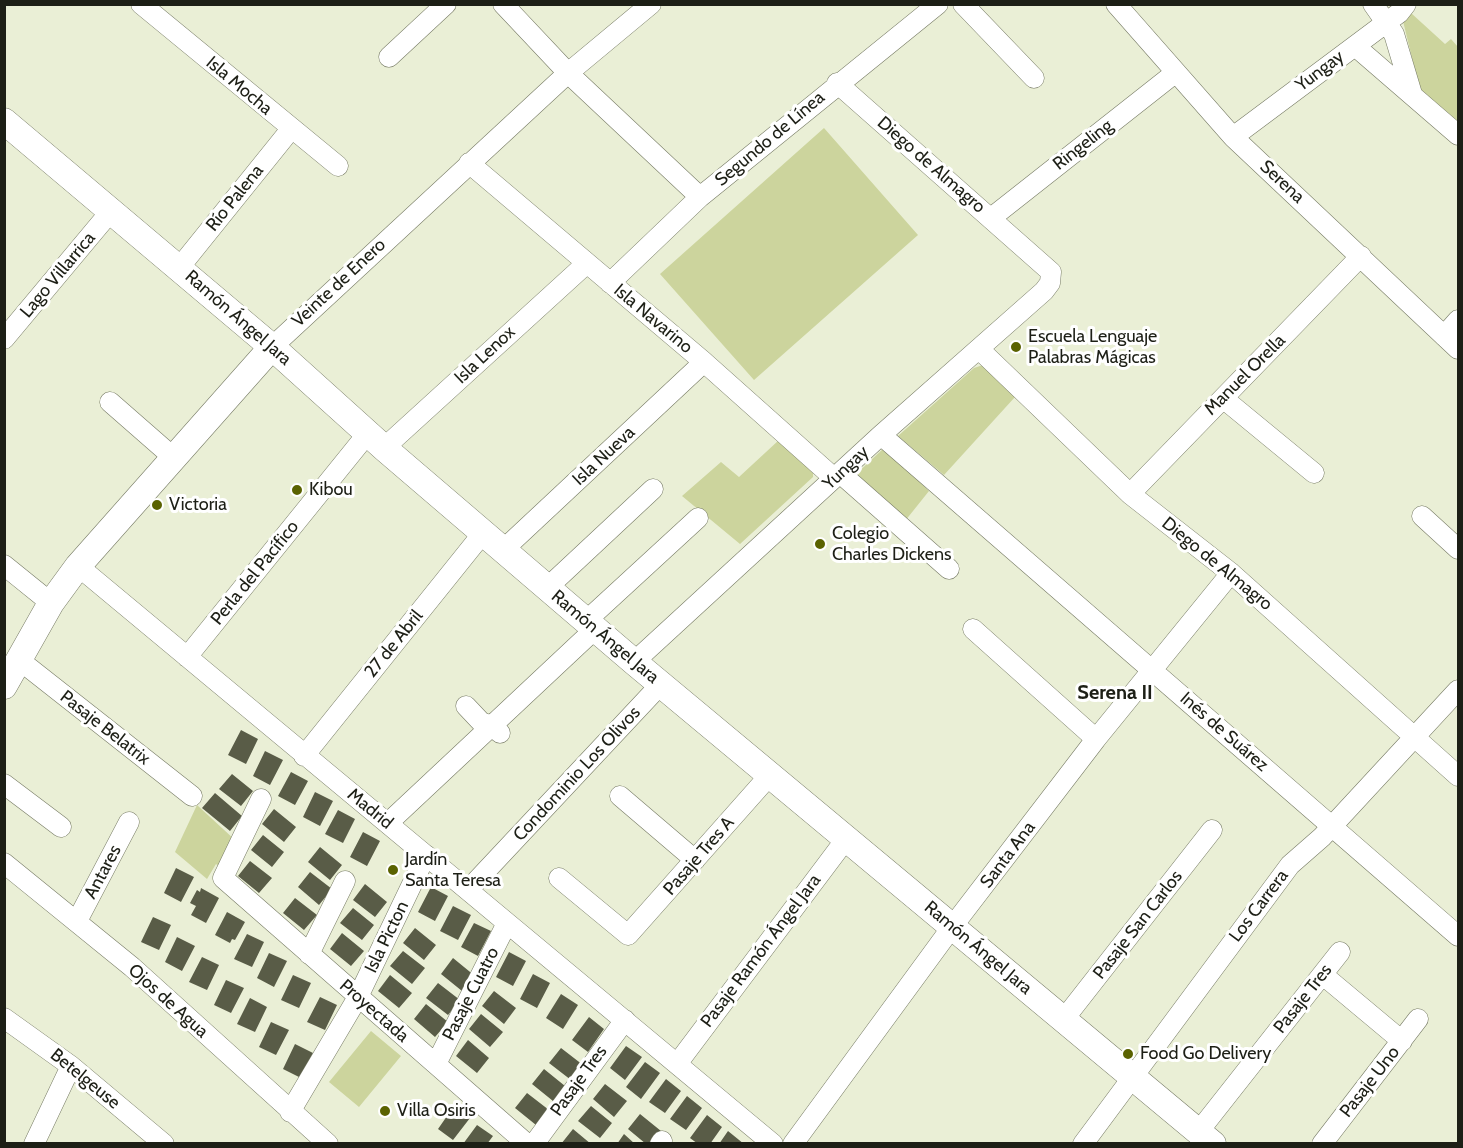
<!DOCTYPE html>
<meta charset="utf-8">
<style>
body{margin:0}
#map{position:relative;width:1463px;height:1148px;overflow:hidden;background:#eaefd6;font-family:Cabin,sans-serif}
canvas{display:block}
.frame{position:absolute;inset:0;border:6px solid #1d1f16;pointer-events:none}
</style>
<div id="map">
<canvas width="1463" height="1148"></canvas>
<div class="frame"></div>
</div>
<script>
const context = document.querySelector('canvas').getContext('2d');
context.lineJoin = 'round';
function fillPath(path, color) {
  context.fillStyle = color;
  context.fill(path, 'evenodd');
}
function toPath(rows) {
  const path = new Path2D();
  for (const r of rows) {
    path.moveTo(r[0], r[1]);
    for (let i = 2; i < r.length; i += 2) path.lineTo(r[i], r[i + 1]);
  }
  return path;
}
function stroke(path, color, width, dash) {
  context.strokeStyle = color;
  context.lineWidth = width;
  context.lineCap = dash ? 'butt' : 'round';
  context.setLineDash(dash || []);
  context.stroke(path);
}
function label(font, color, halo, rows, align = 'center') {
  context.font = font + ' Cabin,sans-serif';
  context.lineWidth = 6;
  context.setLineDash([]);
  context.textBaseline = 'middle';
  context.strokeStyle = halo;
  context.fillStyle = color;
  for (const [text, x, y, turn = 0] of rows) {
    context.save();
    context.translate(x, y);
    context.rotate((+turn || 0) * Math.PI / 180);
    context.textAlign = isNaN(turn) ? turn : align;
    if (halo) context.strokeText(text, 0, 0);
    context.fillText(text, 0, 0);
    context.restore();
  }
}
const green = toPath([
 [1411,13,1445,44,1451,39,1458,47,1458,126,1420,91,1403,21],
 [824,128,918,235,754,380,660,274],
 [983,365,1015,397,944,475,898,436,974,368],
 [779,440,813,473,813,477,740,544,682,496,721,462,739,477],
 [884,448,929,491,905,521,853,477],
 [197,805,235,840,222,869,216,864,207,879,175,852],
 [371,1031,401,1056,359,1107,329,1082]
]);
const building = toPath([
 [241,730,258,739,246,764,228,755],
 [265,751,283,760,270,785,253,776],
 [291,772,308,781,295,805,278,796],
 [232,774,253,791,241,806,219,789],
 [315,792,333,801,320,826,303,817],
 [215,793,242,816,230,831,202,808],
 [274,809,296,827,284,842,262,824],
 [338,810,355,819,343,843,325,834],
 [363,832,380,841,367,866,350,857],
 [263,835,284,852,272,867,251,850],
 [320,847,342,865,330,880,308,862],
 [250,861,272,878,259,893,238,876],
 [176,868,194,877,181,902,164,893],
 [310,872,332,889,319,905,298,887],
 [365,884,387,902,375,917,353,900],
 [431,887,448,896,435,921,418,912],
 [201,888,219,898,206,923,191,915,196,906,190,903,197,890,200,892],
 [295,898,317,915,304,930,283,913],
 [453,906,471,915,458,940,440,931],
 [353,908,374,925,362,940,340,923],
 [227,912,245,922,235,940,232,939,230,943,215,935],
 [153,917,171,925,159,950,141,942],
 [474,923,491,931,478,956,461,947],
 [415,928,436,945,424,960,403,943],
 [342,933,364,951,351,966,330,949],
 [247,934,264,942,252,967,234,959],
 [177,937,195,946,182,971,165,962],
 [403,951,425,968,412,984,390,966],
 [509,952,526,961,513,986,496,977],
 [269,953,287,961,274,987,257,978],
 [202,957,219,965,207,990,189,982],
 [453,958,475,976,462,991,441,974],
 [533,974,550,983,537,1008,520,999],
 [293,975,311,983,299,1008,281,1000],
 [390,975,412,993,399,1008,378,991],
 [226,980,244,988,231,1013,214,1005],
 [438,983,460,1000,448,1015,426,998],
 [494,991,516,1008,504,1024,482,1006],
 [561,994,578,1005,563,1029,546,1018],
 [320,997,337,1005,325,1030,307,1022],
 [250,998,267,1007,255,1032,237,1024],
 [426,1004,448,1022,435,1037,414,1019],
 [481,1014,503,1032,490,1047,469,1029],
 [589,1017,604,1029,588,1052,572,1040],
 [271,1022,289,1030,276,1055,259,1047],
 [468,1040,489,1058,477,1073,456,1056],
 [295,1044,313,1053,301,1078,283,1069],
 [626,1046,642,1057,625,1080,610,1068],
 [561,1048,583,1065,571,1080,549,1063],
 [645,1062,660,1073,641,1099,626,1087],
 [544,1069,565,1086,553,1101,532,1084],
 [666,1079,681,1091,665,1113,649,1102],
 [605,1084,627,1101,614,1117,593,1099],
 [527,1093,549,1110,536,1125,515,1108],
 [687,1096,702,1108,686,1130,670,1119],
 [454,1106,470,1118,453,1140,438,1129],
 [591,1106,612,1123,600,1138,578,1121],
 [640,1114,661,1131,651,1144,646,1144,628,1129],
 [707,1115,722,1127,710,1144,698,1144,690,1138],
 [477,1125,493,1136,487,1144,463,1144],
 [573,1129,591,1144,561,1144],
 [728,1131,744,1144,719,1144],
 [624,1134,635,1144,617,1144]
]);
const minor = toPath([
 [141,4,338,166],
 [503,4,568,73,700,197],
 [963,4,1034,78],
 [1116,4,1233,137,1458,349],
 [1373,4,1394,34,1412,94],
 [1355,46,1458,135],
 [389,57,446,4],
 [1233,137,1399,13,1406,4],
 [469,163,704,362,834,478],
 [991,218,1175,73],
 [179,268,291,129],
 [610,283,700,197,938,4],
 [1444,336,1458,320],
 [4,339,111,211],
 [272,347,568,73,651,4],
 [979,349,1130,494,1231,573,1458,776],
 [1224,399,1314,473],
 [110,402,174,458],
 [881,435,1458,936],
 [384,448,587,263],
 [840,473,949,569],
 [1130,494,1361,256],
 [1422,516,1458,549],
 [503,550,704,362],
 [4,565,51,603],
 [78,566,773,1144],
 [547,588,653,489],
 [586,621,698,518],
 [973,629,1096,739],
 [187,657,368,433],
 [18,659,192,796],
 [634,662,881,435,1044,291,1050,283,1051,272,837,83],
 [466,706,482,723,492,725,500,733],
 [304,756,483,533],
 [4,784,61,827],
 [620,796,695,860],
 [261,799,223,878,527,1144],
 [388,823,595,629],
 [4,863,132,967,328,1144],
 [559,878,628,935,769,776],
 [468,890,661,684],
 [77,921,129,822],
 [309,954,345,881],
 [1323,975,1402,1041],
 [4,1018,71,1066,164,1144],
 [1064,1019,1212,830],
 [436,1064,507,923],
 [677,1064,846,839],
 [290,1112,358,997,426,855],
 [1199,1131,1340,952],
 [34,1144,71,1066],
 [534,1144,625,1020],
 [660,1144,662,1141],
 [793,1144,952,927,1096,739,1231,573],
 [1083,1144,1290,865,1322,837,1458,690],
 [1322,1144,1418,1019]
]);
const major = toPath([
 [4,121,272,347,384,448,634,662,1213,1144],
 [4,686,51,603,78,566,272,347]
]);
const markers = [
 [1016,347,6,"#5a6200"],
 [297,490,6,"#5a6200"],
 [157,505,6,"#5a6200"],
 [820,544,6,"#5a6200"],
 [393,870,6,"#5a6200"],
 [1128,1054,6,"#5a6200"],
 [385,1111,6,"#5a6200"]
];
const streetNames = [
 ["Yungay",1320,71,-37],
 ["Isla Mocha",239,86,40],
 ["Segundo de Línea",770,139,-40],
 ["Ringeling",1083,145,-38],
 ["Diego de Almagro",931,165,41],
 ["Serena",1282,182,43],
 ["Río Palena",235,198,-51],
 ["Lago Villarrica",58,275,-50],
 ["Veinte de Enero",339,283,-43],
 ["Ramón Ángel Jara",238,318,41],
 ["Isla Navarino",653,319,40],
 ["Isla Lenox",485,355,-43],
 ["Manuel Orella",1245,375,-45],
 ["Isla Nueva",604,456,-43],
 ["Yungay",846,468,-43],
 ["Diego de Almagro",1217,564,39],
 ["Perla del Pacífico",255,573,-51],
 ["Ramón Ángel Jara",605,637,40],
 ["27 de Abril",394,644,-51],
 ["Pasaje Belatrix",105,728,38],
 ["Inés de Suárez",1224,732,41],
 ["Condominio Los Olivos",577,774,-47],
 ["Madrid",370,809,39],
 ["Santa Ana",1008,855,-53],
 ["Pasaje Tres A",699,856,-49],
 ["Antares",103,872,-62],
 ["Los Carrera",1259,906,-53],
 ["Pasaje San Carlos",1138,925,-52],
 ["Isla Picton",387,937,-64],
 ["Ramón Ángel Jara",978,948,40],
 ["Pasaje Ramón Ángel Jara",761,951,-53],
 ["Pasaje Cuatro",471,994,-63],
 ["Pasaje Tres",1303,999,-52],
 ["Ojos de Agua",168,1001,42],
 ["Proyectada",374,1011,41],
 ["Betelgeuse",85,1079,39],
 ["Pasaje Tres",579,1081,-54],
 ["Pasaje Uno",1370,1082,-52]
];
const poiNames = [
 ["Escuela Lenguaje",1028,337],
 ["Palabras Mágicas",1028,358],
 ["Kibou",309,490],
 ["Victoria",169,505],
 ["Colegio",832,534],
 ["Charles Dickens",832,555],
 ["Jardín",405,860],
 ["Santa Teresa",405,881],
 ["Food Go Delivery",1140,1054],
 ["Villa Osiris",397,1111]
];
const neighbourhoodNames = [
 ["Serena II",1115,693]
];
fillPath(green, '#ccd49d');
fillPath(building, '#595c47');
stroke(minor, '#767a64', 21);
stroke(major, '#767a64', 27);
stroke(minor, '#fff', 20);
stroke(major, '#fff', 26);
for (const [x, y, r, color] of markers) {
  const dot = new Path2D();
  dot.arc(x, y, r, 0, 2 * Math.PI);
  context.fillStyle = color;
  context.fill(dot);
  stroke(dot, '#fff', 2);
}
label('18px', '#1d1f16', '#fff', streetNames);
label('18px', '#1d1f16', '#fff', poiNames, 'left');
label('bold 20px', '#1d1f16', '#fff', neighbourhoodNames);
</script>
